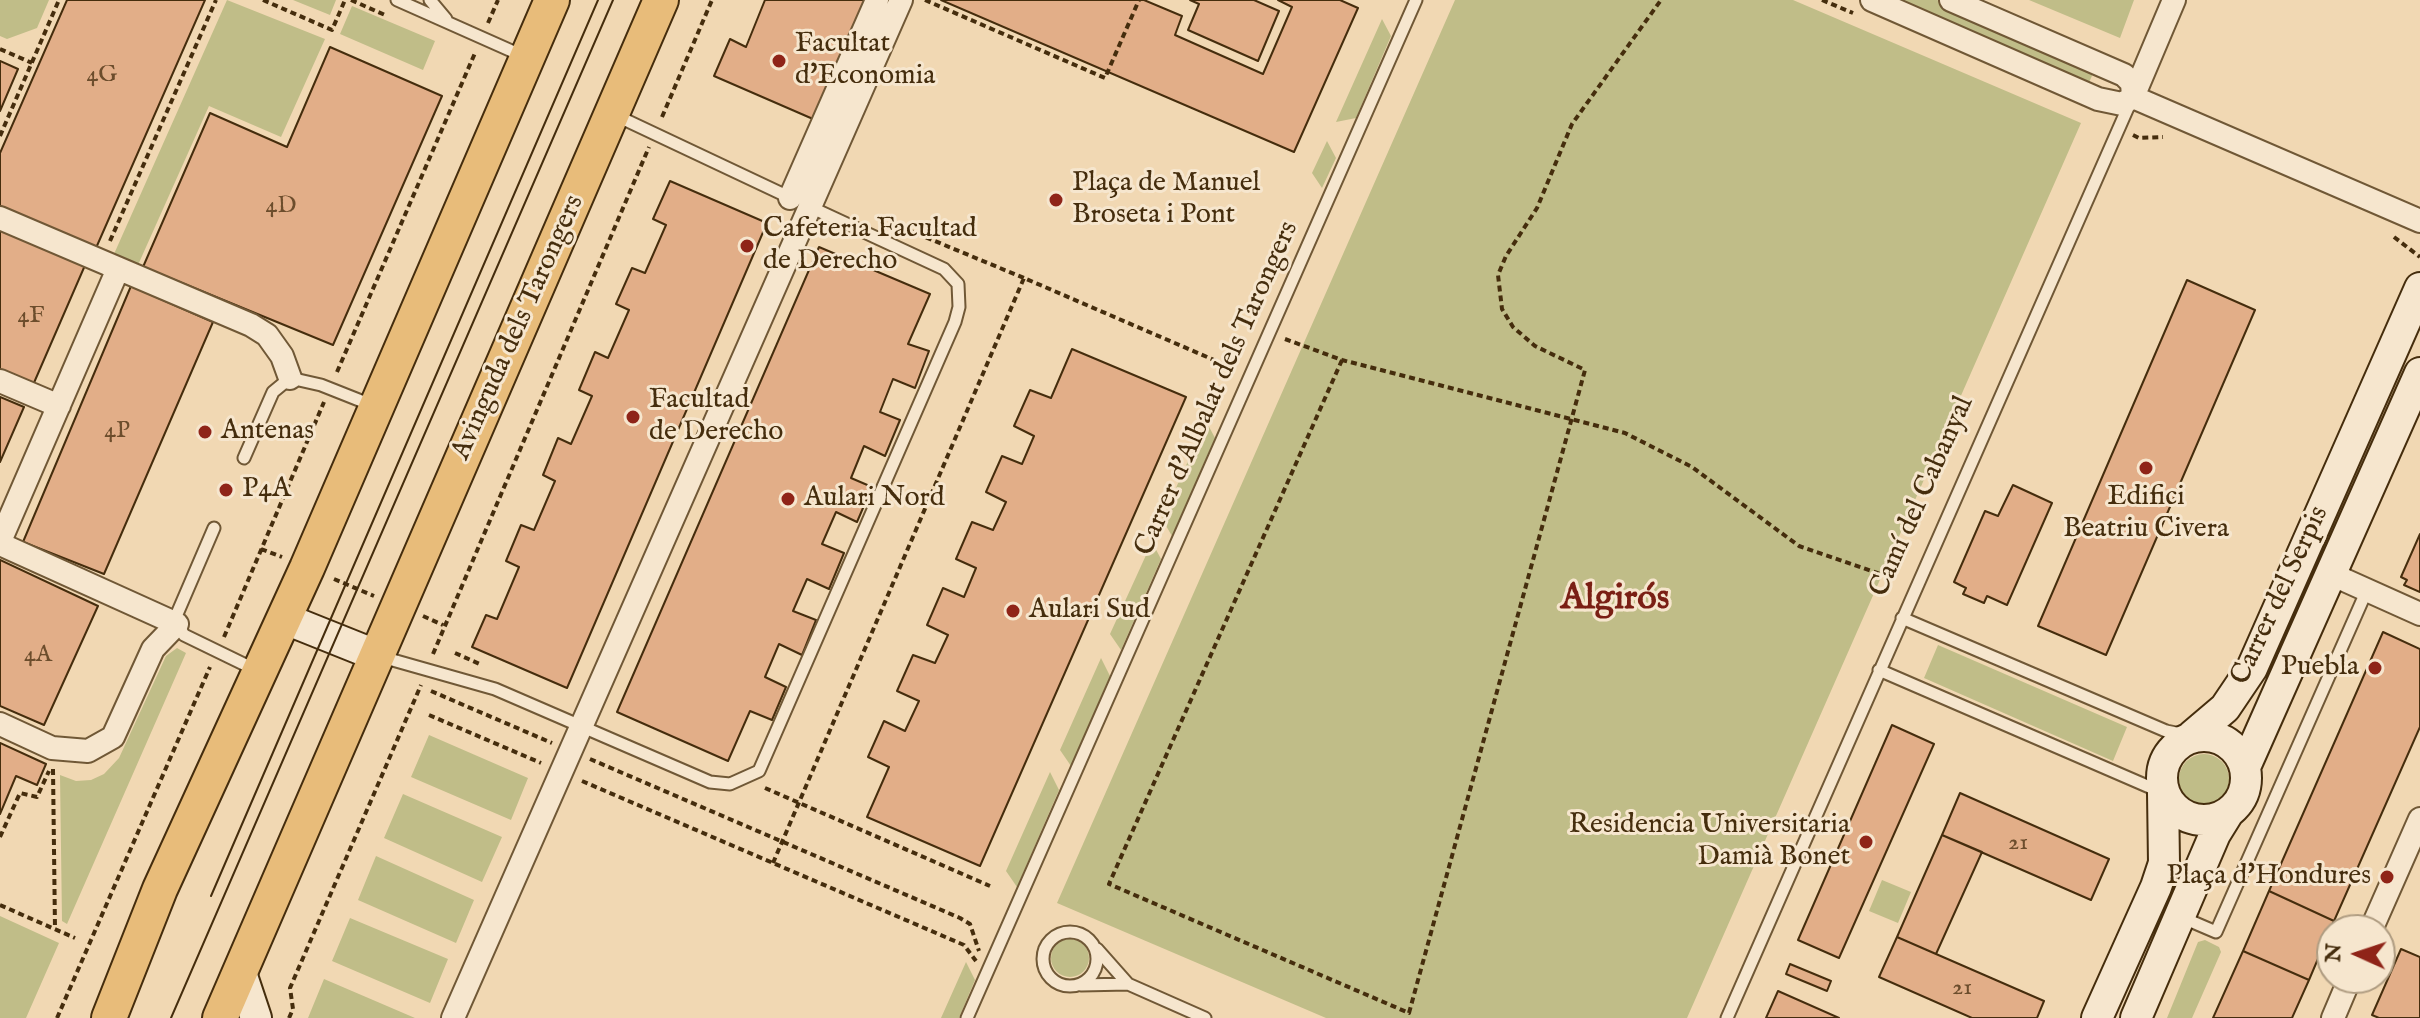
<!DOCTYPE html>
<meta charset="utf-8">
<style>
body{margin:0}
#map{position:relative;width:2420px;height:1018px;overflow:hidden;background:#f1d8b3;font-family:"IM FELL English",serif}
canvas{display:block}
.north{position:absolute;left:2316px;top:914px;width:80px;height:80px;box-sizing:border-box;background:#f6e6ce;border:2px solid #af9c81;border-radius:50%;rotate:273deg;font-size:22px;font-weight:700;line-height:32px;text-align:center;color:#452d0d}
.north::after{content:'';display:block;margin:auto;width:28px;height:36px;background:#8f2418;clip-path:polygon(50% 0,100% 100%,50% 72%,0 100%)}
</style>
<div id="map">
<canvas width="2420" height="1018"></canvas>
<div class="north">N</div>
</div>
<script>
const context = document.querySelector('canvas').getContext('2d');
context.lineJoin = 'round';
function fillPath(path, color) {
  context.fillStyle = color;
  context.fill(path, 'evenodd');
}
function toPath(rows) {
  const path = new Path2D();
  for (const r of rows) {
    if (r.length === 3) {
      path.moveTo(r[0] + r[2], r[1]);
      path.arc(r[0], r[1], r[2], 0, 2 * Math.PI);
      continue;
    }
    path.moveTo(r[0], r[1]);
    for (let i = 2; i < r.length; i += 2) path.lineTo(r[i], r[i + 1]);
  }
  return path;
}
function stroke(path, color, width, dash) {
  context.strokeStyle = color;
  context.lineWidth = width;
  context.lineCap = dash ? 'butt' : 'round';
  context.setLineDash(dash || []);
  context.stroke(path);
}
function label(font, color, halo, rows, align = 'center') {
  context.font = font + ' "IM FELL English",serif';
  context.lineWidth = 6;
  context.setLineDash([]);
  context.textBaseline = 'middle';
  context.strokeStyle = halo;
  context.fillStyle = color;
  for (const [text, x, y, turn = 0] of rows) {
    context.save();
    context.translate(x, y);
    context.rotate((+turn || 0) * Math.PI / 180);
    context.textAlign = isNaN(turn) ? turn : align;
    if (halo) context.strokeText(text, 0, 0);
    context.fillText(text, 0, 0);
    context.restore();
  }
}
const green = toPath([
 [0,0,49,0,37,28,7,39,0,36],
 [227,0,325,39,281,137,209,106,138,265,114,254],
 [293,0,336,0,330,15],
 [1455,0,1793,0,2081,123,1687,1018,1326,1018,1057,903],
 [1884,0,1937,0,2095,69,2087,87],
 [2029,0,2134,0,2120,38],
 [352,6,435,41,423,70,340,34],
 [1382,19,1391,36,1356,118,1336,122],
 [1327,141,1336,158,1322,188,1312,173],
 [1206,421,1215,438,1172,536,1162,519],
 [1152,542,1161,559,1121,650,1110,634],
 [1938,645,2127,727,2113,761,1924,678],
 [177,648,186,653,67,924,62,921,60,775,76,781,91,780,104,774,119,758,166,656],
 [1101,658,1110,676,1071,766,1060,750],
 [429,735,528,778,511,820,411,777],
 [2204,779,25],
 [1050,772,1059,790,1017,887,1006,871],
 [403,794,502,837,482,882,384,838],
 [376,856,474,900,456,943,358,900],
 [1882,880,1911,892,1898,923,1869,911],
 [0,916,59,943,26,1018,0,1018],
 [350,918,448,959,430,1003,332,961],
 [1070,958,19],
 [2205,940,2219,947,2221,952,2192,1018,2167,1018,2198,942],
 [966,962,975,980,959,1018,941,1018],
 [324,979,415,1018,308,1018]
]);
const building = toPath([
 [67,0,205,0,96,248,0,206,0,153,67,0],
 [765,0,865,0,813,119,714,76,730,39,746,47,765,0],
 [941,0,1144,0,1182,16,1175,35,1263,74,1292,7,1278,0,1340,0,1358,8,1294,152,941,0],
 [1190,0,1254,0,1279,11,1258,61,1188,30,1199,4,1190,0],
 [330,47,442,96,333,345,143,267,210,113,287,147,330,47],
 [0,61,18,69,0,111,0,61],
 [670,181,767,223,567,688,472,647,486,615,497,619,519,567,506,561,521,525,534,530,555,481,543,475,558,438,571,444,592,396,579,390,595,352,608,358,629,310,616,304,632,268,645,273,666,225,653,219,670,181],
 [0,226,86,263,33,385,0,370,0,226],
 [819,247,930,294,908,344,929,351,915,388,893,379,880,412,900,420,885,456,864,446,851,478,872,487,857,522,836,512,822,544,844,553,829,589,807,579,793,611,816,620,802,655,779,644,765,677,786,687,772,720,750,711,728,761,617,712,819,247],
 [2187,280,2255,310,2106,655,2038,626,2187,280],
 [131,286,213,322,104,574,23,542,131,286],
 [1072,349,1186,397,980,866,867,817,889,767,868,757,884,721,905,731,919,701,897,691,913,655,935,663,948,635,927,625,943,588,964,597,976,568,956,559,972,522,993,530,1006,502,986,492,1002,456,1022,464,1034,436,1014,426,1030,390,1051,398,1072,349],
 [0,397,24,407,0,462,0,397],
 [2013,485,2052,503,2007,605,1987,596,1984,603,1963,594,1966,588,1954,582,1985,511,1998,516,2013,485],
 [2420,534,2420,592,2404,585,2407,580,2401,577,2420,534],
 [0,560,98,606,44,725,0,706,0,560],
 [2383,632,2420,649,2420,727,2334,921,2269,891,2383,632],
 [1892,725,1934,744,1839,958,1798,940,1892,725],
 [0,743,46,764,37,785,16,776,0,814,0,743],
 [1960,793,2109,859,2091,900,1942,835,1960,793],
 [1942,835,1982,852,1936,954,1897,937,1942,835],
 [2269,891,2334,921,2309,980,2243,951,2269,891],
 [1897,937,2044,1001,2037,1018,1972,1018,1879,977,1897,937],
 [2401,949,2420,957,2420,1018,2379,1018,2372,1015,2401,949],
 [2243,951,2309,980,2292,1018,2213,1018,2243,951],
 [1790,964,1831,981,1827,991,1786,974,1790,964],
 [1778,991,1839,1018,1766,1018,1778,991]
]);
const path = toPath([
 [263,0,332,30,345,0],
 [351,0,385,15],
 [925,0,1105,78,1139,0],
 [1822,0,1853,13],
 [488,23,498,0],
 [0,49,32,63],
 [662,117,712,0],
 [2133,135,2139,138,2163,137],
 [0,136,59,0],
 [889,222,1024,278],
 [2394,237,2420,257],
 [110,241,216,0],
 [1240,320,1253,325],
 [1285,339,1342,360,1625,433,1692,467,1799,546,1886,576],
 [1342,360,1109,884,1409,1013,1585,370,1535,346,1513,327,1502,309,1498,275,1506,256,1537,208,1572,124,1661,0],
 [337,372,475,53],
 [261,549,282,557],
 [334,579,374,596],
 [423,616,443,625],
 [224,637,324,402],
 [455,653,482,665],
 [433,654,649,147],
 [431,691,552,743],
 [429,715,541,763],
 [590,759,960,918,970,924,979,951],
 [53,769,55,929],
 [582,781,964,945,976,961],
 [765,788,990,886],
 [0,837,20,793,37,797,49,771],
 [773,863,1024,278,1221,363],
 [0,905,75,938],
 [57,1018,210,667],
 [289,1018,293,1009,290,988,421,685]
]);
const lane = toPath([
 [397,0,523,56],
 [430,0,446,19],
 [617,116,793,199],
 [244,458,273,392,290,378,321,385,374,406],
 [214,528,177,614,177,624,184,635,258,671],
 [1902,618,2166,731,2191,736],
 [382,657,495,689,710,782,730,784,759,771,955,322,959,307,958,284,944,269,808,206],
 [1879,670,2161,792],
 [2181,917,2216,932,2367,590],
 [1070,959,27],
 [1097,949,1128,984],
 [1081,985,1128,984,1205,1018],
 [967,1018,1416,0],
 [1727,1018,2130,103]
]);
const street = toPath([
 [1872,0,2098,99,2122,104,2133,97],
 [1951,0,2124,75,2132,83,2133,97],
 [2133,97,2420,221],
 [2133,97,2174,0],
 [790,198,877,0],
 [0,218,251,325,267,335,282,356,290,378],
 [0,381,59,406],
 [0,541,118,269],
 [0,544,177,624,153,649,113,737,88,751,52,748,0,724],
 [2331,574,2420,614],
 [2371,930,2420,819],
 [453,1018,901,0],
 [2333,1018,2350,978]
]);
const secondary = toPath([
 [283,618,378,656],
 [2204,778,42],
 [2192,736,2225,708,2252,668,2420,288],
 [2245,767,2420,373],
 [241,973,256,1018],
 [2097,1018,2156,887,2164,863,2163,793],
 [2136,1018,2215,834,2228,813]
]);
const primary = toPath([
 [109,1018,160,889,307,568,552,0],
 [220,1018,661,0]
]);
const tram = toPath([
 [211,896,598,0],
 [171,1018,613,0]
]);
const markers = [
 [779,61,8,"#8f2418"],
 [1056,200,8,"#8f2418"],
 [747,246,8,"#8f2418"],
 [633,417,8,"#8f2418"],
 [205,432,8,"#8f2418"],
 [2146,468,8,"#8f2418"],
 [226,490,8,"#8f2418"],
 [788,499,8,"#8f2418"],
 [1013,611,8,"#8f2418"],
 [2375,668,8,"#8f2418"],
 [1866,842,8,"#8f2418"],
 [2387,877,8,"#8f2418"]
];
const numberNames = [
 ["4G",102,76],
 ["4D",281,207],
 ["4F",31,317],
 ["4P",117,432],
 ["4A",38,656],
 ["21",2018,844],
 ["21",1962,989]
];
const poiNames = [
 ["Facultat",795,45],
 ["d'Economia",795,77],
 ["Plaça de Manuel",1072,184],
 ["Broseta i Pont",1072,216],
 ["Cafeteria Facultad",763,230],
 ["de Derecho",763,262],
 ["Facultad",649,401],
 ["de Derecho",649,433],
 ["Antenas",221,432],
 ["P4A",242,490],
 ["Edifici",2146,498,"center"],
 ["Beatriu Civera",2146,530,"center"],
 ["Aulari Nord",804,499],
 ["Aulari Sud",1029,611],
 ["Puebla",2359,668,"right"],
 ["Residencia Universitaria",1850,826,"right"],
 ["Damià Bonet",1850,858,"right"],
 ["Plaça d'Hondures",2371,877,"right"]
];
const streetNames = [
 ["Avinguda dels Tarongers",519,328,-66],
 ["Carrer d'Albalat dels Tarongers",1218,389,-66],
 ["Camí del Cabanyal",1923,497,-66],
 ["Carrer del Serpis",2281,596,-65]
];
const districtNames = [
 ["Algirós",1615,601]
];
fillPath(green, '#c0bd88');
fillPath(building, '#e2ae88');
stroke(building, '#452d0d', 2);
stroke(lane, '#705836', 15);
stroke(street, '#705836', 26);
stroke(secondary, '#452d0d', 34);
stroke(primary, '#452d0d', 38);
stroke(path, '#452d0d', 4, [6, 4]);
stroke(lane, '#f6e6ce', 11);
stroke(street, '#f6e6ce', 22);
stroke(secondary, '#f6e6ce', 30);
stroke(primary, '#e8bc7a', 34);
stroke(tram, '#452d0d', 2);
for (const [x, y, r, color] of markers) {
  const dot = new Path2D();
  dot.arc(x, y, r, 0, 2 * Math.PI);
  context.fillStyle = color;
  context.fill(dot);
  stroke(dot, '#f6e6ce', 3);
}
label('24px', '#6c4d2c', null, numberNames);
label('28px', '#452d0d', '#f6e6ce', poiNames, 'left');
label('28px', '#452d0d', '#f6e6ce', streetNames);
label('bold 36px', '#7a1f14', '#f6e6ce', districtNames);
</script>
